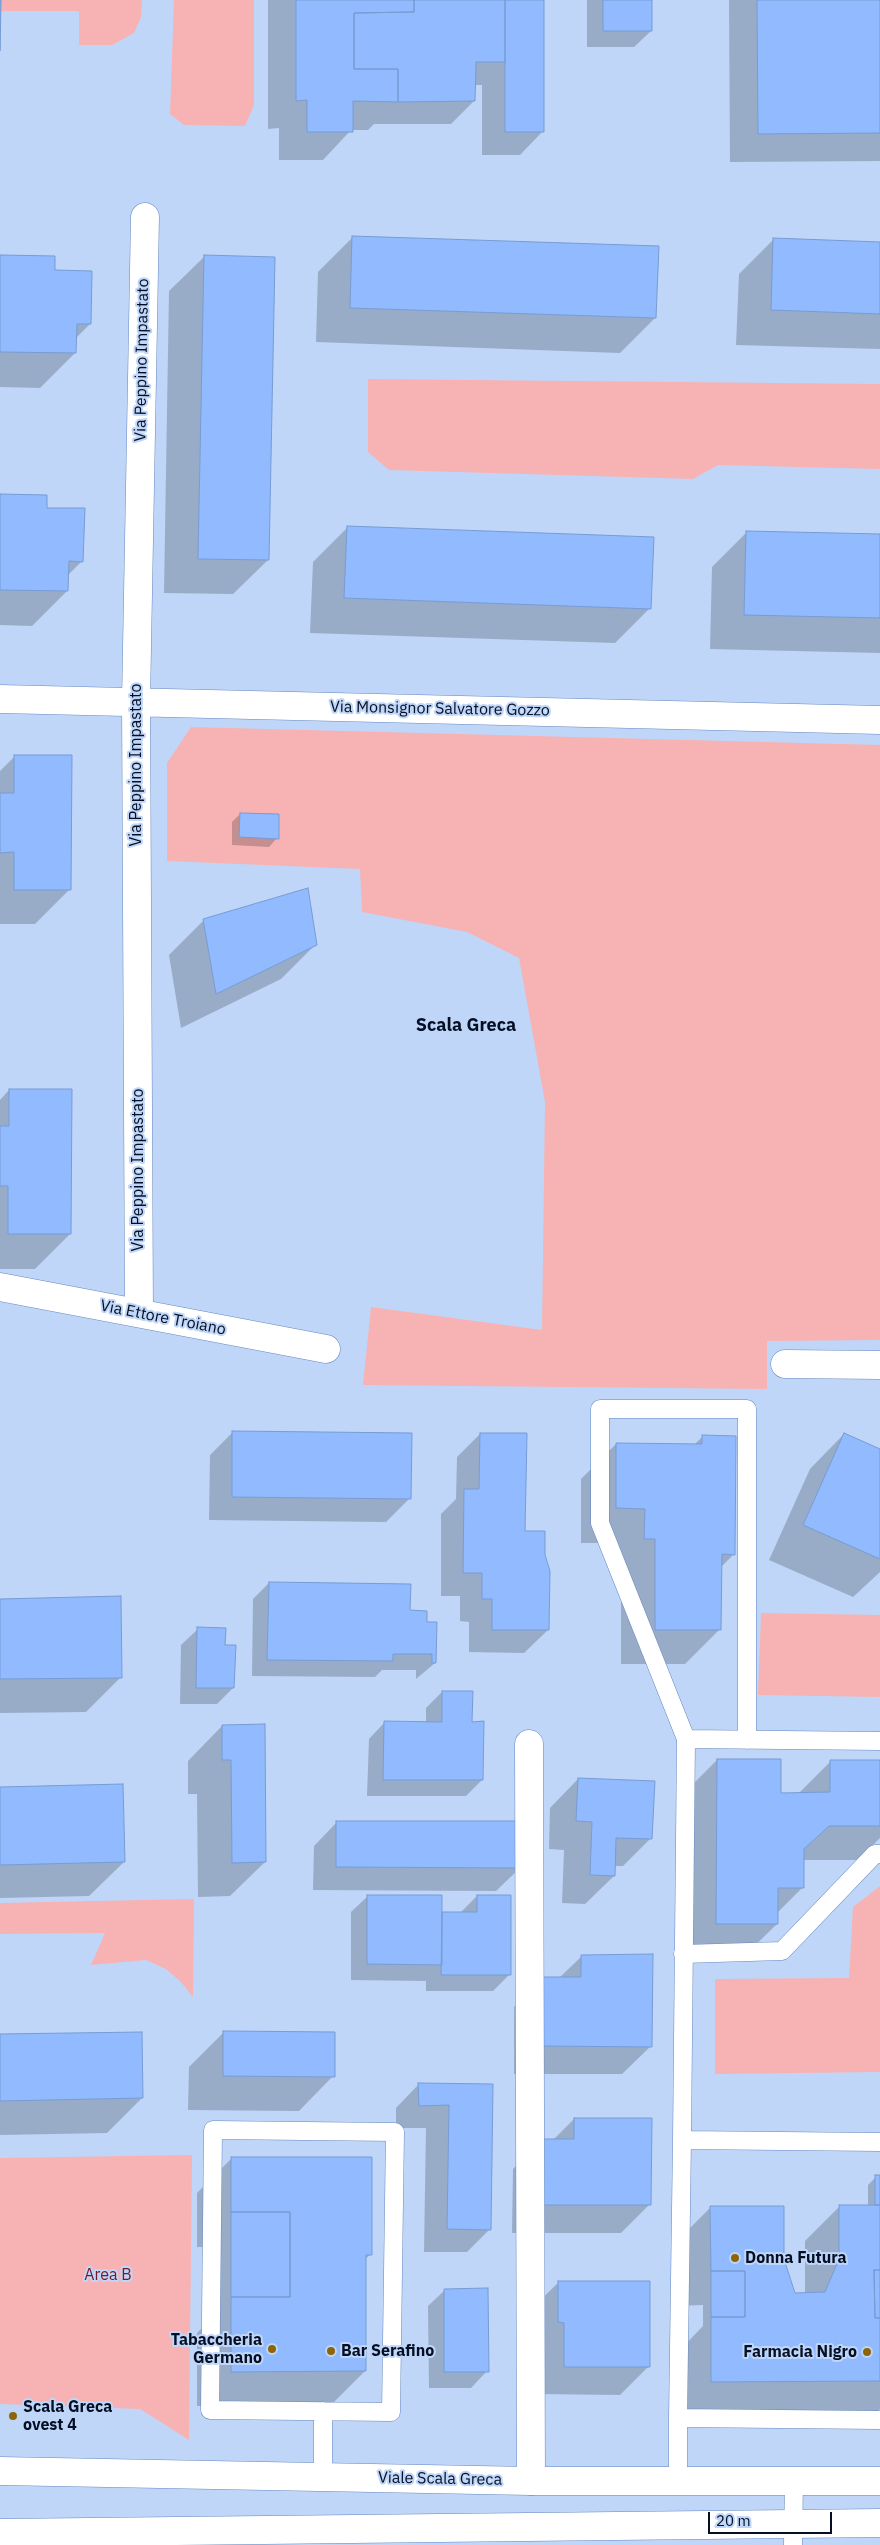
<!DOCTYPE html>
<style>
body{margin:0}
#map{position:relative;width:880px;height:2545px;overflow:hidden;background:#bfd6f9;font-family:"IBM Plex Sans",sans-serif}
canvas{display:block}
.scale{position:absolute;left:708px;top:2512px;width:124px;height:22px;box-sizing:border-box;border:2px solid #040f23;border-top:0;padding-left:6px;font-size:15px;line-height:18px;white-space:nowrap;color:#040f23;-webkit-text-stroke:4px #bfd6f9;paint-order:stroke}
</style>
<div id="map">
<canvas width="880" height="2545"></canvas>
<div class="scale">20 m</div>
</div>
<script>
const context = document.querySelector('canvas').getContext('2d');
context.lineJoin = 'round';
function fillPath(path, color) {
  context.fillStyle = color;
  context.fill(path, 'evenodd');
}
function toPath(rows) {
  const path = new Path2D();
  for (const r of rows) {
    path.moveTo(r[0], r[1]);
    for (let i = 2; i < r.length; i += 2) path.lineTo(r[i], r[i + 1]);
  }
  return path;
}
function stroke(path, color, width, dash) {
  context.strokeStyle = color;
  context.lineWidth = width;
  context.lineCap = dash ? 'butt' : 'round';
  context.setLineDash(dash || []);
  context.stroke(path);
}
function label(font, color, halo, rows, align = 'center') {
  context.font = font + ' "IBM Plex Sans",sans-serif';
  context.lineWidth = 4;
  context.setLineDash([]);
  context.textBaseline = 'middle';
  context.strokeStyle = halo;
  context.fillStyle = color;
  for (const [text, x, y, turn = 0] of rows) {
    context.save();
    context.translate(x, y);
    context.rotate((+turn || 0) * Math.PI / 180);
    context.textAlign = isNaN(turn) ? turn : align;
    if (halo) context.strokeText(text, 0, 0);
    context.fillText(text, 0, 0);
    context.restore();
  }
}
const green = toPath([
 [1,0,142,0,141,17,134,33,112,45,79,45,79,11,1,11],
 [174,0,254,0,254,105,245,126,184,125,170,114],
 [368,379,880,384,880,469,718,465,693,479,389,470,368,452],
 [191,727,880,745,880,1340,767,1341,767,1389,363,1385,371,1307,542,1330,545,1102,519,958,467,932,362,912,360,869,167,861,167,763],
 [761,1613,880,1615,880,1697,758,1695],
 [880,1886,880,2072,715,2074,715,1979,849,1978,853,1907],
 [194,1899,193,1997,181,1982,166,1969,146,1960,91,1965,105,1933,0,1934,0,1903],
 [192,2155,189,2440,140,2409,0,2404,0,2158]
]);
const shadow = toPath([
 [268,0,543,0,543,131,520,155,482,155,482,85,474,85,474,101,451,124,374,124,368,130,351,130,323,160,279,160,279,128,268,129],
 [587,0,651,0,651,31,634,47,587,47],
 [729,0,880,0,880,161,730,162],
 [353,237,655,318,620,353,316,342,318,272],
 [774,239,880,243,880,349,736,345,739,274],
 [0,256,54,272,90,324,76,338,75,353,40,388,0,387],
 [204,257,268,560,233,594,164,593,169,291],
 [0,495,45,509,82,561,67,576,67,591,32,626,0,625],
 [348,527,650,608,615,643,310,633,313,562],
 [747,532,880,535,880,653,710,649,712,567],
 [15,756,70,889,35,924,0,924,0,771],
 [240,814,277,838,269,847,232,845,232,822],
 [204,920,316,944,281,979,181,1028,169,955],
 [9,1090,70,1234,35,1269,0,1269,0,1100],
 [233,1432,410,1498,386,1522,209,1520,210,1455],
 [480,1434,524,1532,548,1630,524,1653,469,1652,469,1622,460,1621,460,1596,441,1596,441,1514,456,1499,457,1457],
 [844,1434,880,1450,880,1572,853,1597,769,1560,810,1469],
 [702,1437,734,1554,720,1568,720,1629,685,1664,621,1664,621,1573,610,1573,611,1543,581,1543,581,1479,616,1444,694,1445],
 [269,1583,409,1611,426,1623,435,1663,416,1679,416,1670,382,1670,375,1677,252,1676,253,1599],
 [0,1600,121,1677,86,1712,0,1713],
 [198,1629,224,1646,233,1688,217,1704,180,1704,181,1645],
 [442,1692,471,1723,482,1780,466,1796,367,1796,369,1739,385,1722,426,1723,426,1708],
 [222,1726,265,1862,230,1896,198,1897,197,1794,188,1794,188,1761],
 [717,1760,780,1794,798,1794,831,1761,880,1761,880,1838,858,1860,803,1860,803,1887,777,1913,777,1924,742,1958,682,1958,682,1795],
 [578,1779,651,1838,623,1866,614,1866,614,1876,585,1904,562,1903,564,1850,549,1849,550,1808],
 [0,1788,124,1862,89,1896,0,1898],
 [337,1822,520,1868,496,1891,313,1890,314,1846],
 [368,1896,441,1913,461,1912,477,1896,509,1975,493,1991,426,1991,426,1981,351,1980,351,1912],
 [582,1956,651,2046,622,2074,514,2074,514,2007,542,1978,559,1978],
 [224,2032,333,2076,299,2111,188,2110,189,2067],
 [0,2036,142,2098,107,2133,0,2135],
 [419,2084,491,2085,490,2229,467,2252,424,2252,426,2128,396,2128,396,2108],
 [574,2119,649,2205,621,2233,512,2233,513,2169,542,2140,553,2140],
 [231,2159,370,2255,364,2260,365,2371,330,2406,197,2406,197,2333,215,2315,215,2247,197,2247,197,2193],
 [876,2177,880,2177,880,2409,874,2415,677,2416,677,2353,703,2326,703,2305,676,2306,676,2242,711,2207,783,2259,794,2294,805,2294,805,2241,840,2206,868,2206,868,2185],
 [559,2282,648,2367,620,2395,536,2394,530,2310],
 [445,2290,487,2371,471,2388,429,2388,428,2306]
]);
const building = toPath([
 [0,0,1,0,0,51,0,0],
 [296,0,414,0,414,12,354,13,354,69,398,69,398,102,353,101,353,132,307,132,307,100,296,101,296,0],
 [414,0,505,0,505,62,476,62,475,101,398,102,398,69,354,69,354,13,414,12,414,0],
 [505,0,544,0,544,132,505,132,505,0],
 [603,0,652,0,652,31,603,31,603,0],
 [757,0,880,0,880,133,758,134,757,0],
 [352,236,659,246,656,318,350,308,352,236],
 [773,238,880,242,880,314,771,310,773,238],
 [0,255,55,256,55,270,92,271,91,324,77,324,76,353,0,352,0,255],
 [204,255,275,257,269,560,198,559,204,255],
 [0,494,47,495,47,508,85,508,83,562,69,561,68,591,0,590,0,494],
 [347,526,654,537,651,609,344,598,347,526],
 [746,531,880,534,880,618,744,615,746,531],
 [14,755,72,755,71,890,14,890,14,852,0,853,0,793,14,793,14,755],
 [240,813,279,814,279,839,239,837,240,813],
 [308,888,317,945,216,994,203,919,308,888],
 [9,1089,72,1089,71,1234,8,1234,8,1186,0,1186,0,1126,9,1126,9,1089],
 [232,1431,412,1433,411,1499,232,1497,232,1431],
 [480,1433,527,1433,525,1531,545,1531,545,1555,550,1571,549,1630,492,1630,492,1599,482,1599,482,1573,463,1573,464,1489,479,1489,480,1433],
 [844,1433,880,1449,880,1559,803,1525,844,1433],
 [702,1435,736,1436,735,1555,722,1554,721,1630,655,1630,655,1539,644,1539,645,1509,616,1508,616,1443,702,1444,702,1435],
 [269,1582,411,1584,410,1610,427,1611,427,1622,437,1622,436,1663,432,1663,432,1654,393,1654,393,1661,267,1660,269,1582],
 [121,1596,122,1678,0,1679,0,1599,121,1596],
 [197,1627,226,1628,225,1645,236,1645,234,1688,196,1688,197,1627],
 [442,1691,473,1691,472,1722,484,1721,483,1780,383,1780,384,1721,442,1722,442,1691],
 [265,1724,266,1862,232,1863,231,1760,222,1760,222,1725,265,1724],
 [717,1759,781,1759,781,1793,830,1792,830,1760,880,1760,880,1826,829,1826,804,1849,804,1888,778,1888,778,1924,716,1924,717,1759],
 [578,1778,655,1781,652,1839,616,1838,615,1876,590,1875,592,1822,576,1821,578,1778],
 [123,1784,125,1862,0,1865,0,1787,123,1784],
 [336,1821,521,1821,521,1868,336,1867,336,1821],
 [367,1895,442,1895,442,1965,367,1964,367,1895],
 [477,1895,511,1895,511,1975,441,1975,442,1912,477,1912,477,1895],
 [653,1954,652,2047,542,2046,542,1977,581,1977,581,1955,653,1954],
 [223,2031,335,2032,335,2077,223,2076,223,2031],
 [142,2032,143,2098,0,2101,0,2034,142,2032],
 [418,2083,493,2084,491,2230,447,2229,449,2105,419,2106,418,2083],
 [574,2118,652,2118,651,2205,540,2205,541,2139,574,2139,574,2118],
 [231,2157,372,2157,372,2255,366,2255,366,2371,231,2372,231,2297,290,2297,290,2212,231,2212,231,2157],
 [875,2175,880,2175,880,2205,875,2205,875,2175],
 [839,2205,880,2205,880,2270,874,2270,875,2318,880,2318,880,2381,711,2382,711,2317,745,2317,745,2271,711,2271,710,2206,784,2206,784,2259,795,2293,825,2292,839,2259,839,2205],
 [231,2212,290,2212,290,2297,231,2297,231,2212],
 [874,2270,880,2270,880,2318,875,2318,874,2270],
 [711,2271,745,2271,745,2317,711,2317,711,2271],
 [558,2281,650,2281,650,2367,564,2367,564,2323,558,2322,558,2281],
 [488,2288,489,2372,444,2372,444,2289,488,2288]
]);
const lane = toPath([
 [686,1739,600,1523,600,1409,747,1409,747,1740],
 [880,1741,686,1739,682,2140,880,2142],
 [683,1954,782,1951,875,1854,880,1854],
 [213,2130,395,2132,391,2412,210,2410,213,2130],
 [678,2418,682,2140],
 [323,2477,323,2411],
 [678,2481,678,2418,880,2420],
 [793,2545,794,2481]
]);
const street = toPath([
 [0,699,880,720],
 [0,1287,326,1349],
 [139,1313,136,701,145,217],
 [785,1364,880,1365],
 [529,1744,531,2481]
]);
const primary = toPath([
 [0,2471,531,2481,880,2481],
 [0,2533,880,2523]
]);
const markers = [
 [735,2258,5,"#8e6409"],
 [272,2349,5,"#8e6409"],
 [331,2351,5,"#8e6409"],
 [867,2352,5,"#8e6409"],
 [13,2416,5,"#8e6409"]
];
const streetNames = [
 ["Via Peppino Impastato",142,360,-89],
 ["Via Monsignor Salvatore Gozzo",440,709,1],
 ["Via Peppino Impastato",136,765,-90],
 ["Via Peppino Impastato",138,1170,-90],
 ["Via Ettore Troiano",163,1318,11],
 ["Viale Scala Greca",440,2479,1]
];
const poiNames = [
 ["Donna Futura",745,2258],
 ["Tabaccheria",262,2340,"right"],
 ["Germano",262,2358,"right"],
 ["Bar Serafino",341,2351],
 ["Farmacia Nigro",857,2352,"right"],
 ["Scala Greca",23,2407],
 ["ovest 4",23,2425]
];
const parkNames = [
 ["Area B",108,2275]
];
const neighbourhoodNames = [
 ["Scala Greca",466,1026]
];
fillPath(green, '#f7b3b3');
fillPath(shadow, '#0003');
fillPath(building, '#91bbfe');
stroke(building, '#779bd3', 1);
stroke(lane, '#6588bf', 19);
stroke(street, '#6588bf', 29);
stroke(primary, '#6588bf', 29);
stroke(lane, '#fff', 18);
stroke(street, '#fff', 28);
stroke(primary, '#fff', 28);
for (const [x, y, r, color] of markers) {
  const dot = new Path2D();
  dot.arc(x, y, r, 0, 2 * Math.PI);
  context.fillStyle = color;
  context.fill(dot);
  stroke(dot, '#bfd6f9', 2);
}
label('16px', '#040f23', '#bfd6f9', streetNames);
label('bold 16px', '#040f23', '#bfd6f9', poiNames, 'left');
label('16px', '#781725', '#bfd6f9', parkNames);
label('bold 18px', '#040f23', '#bfd6f9', neighbourhoodNames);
</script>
